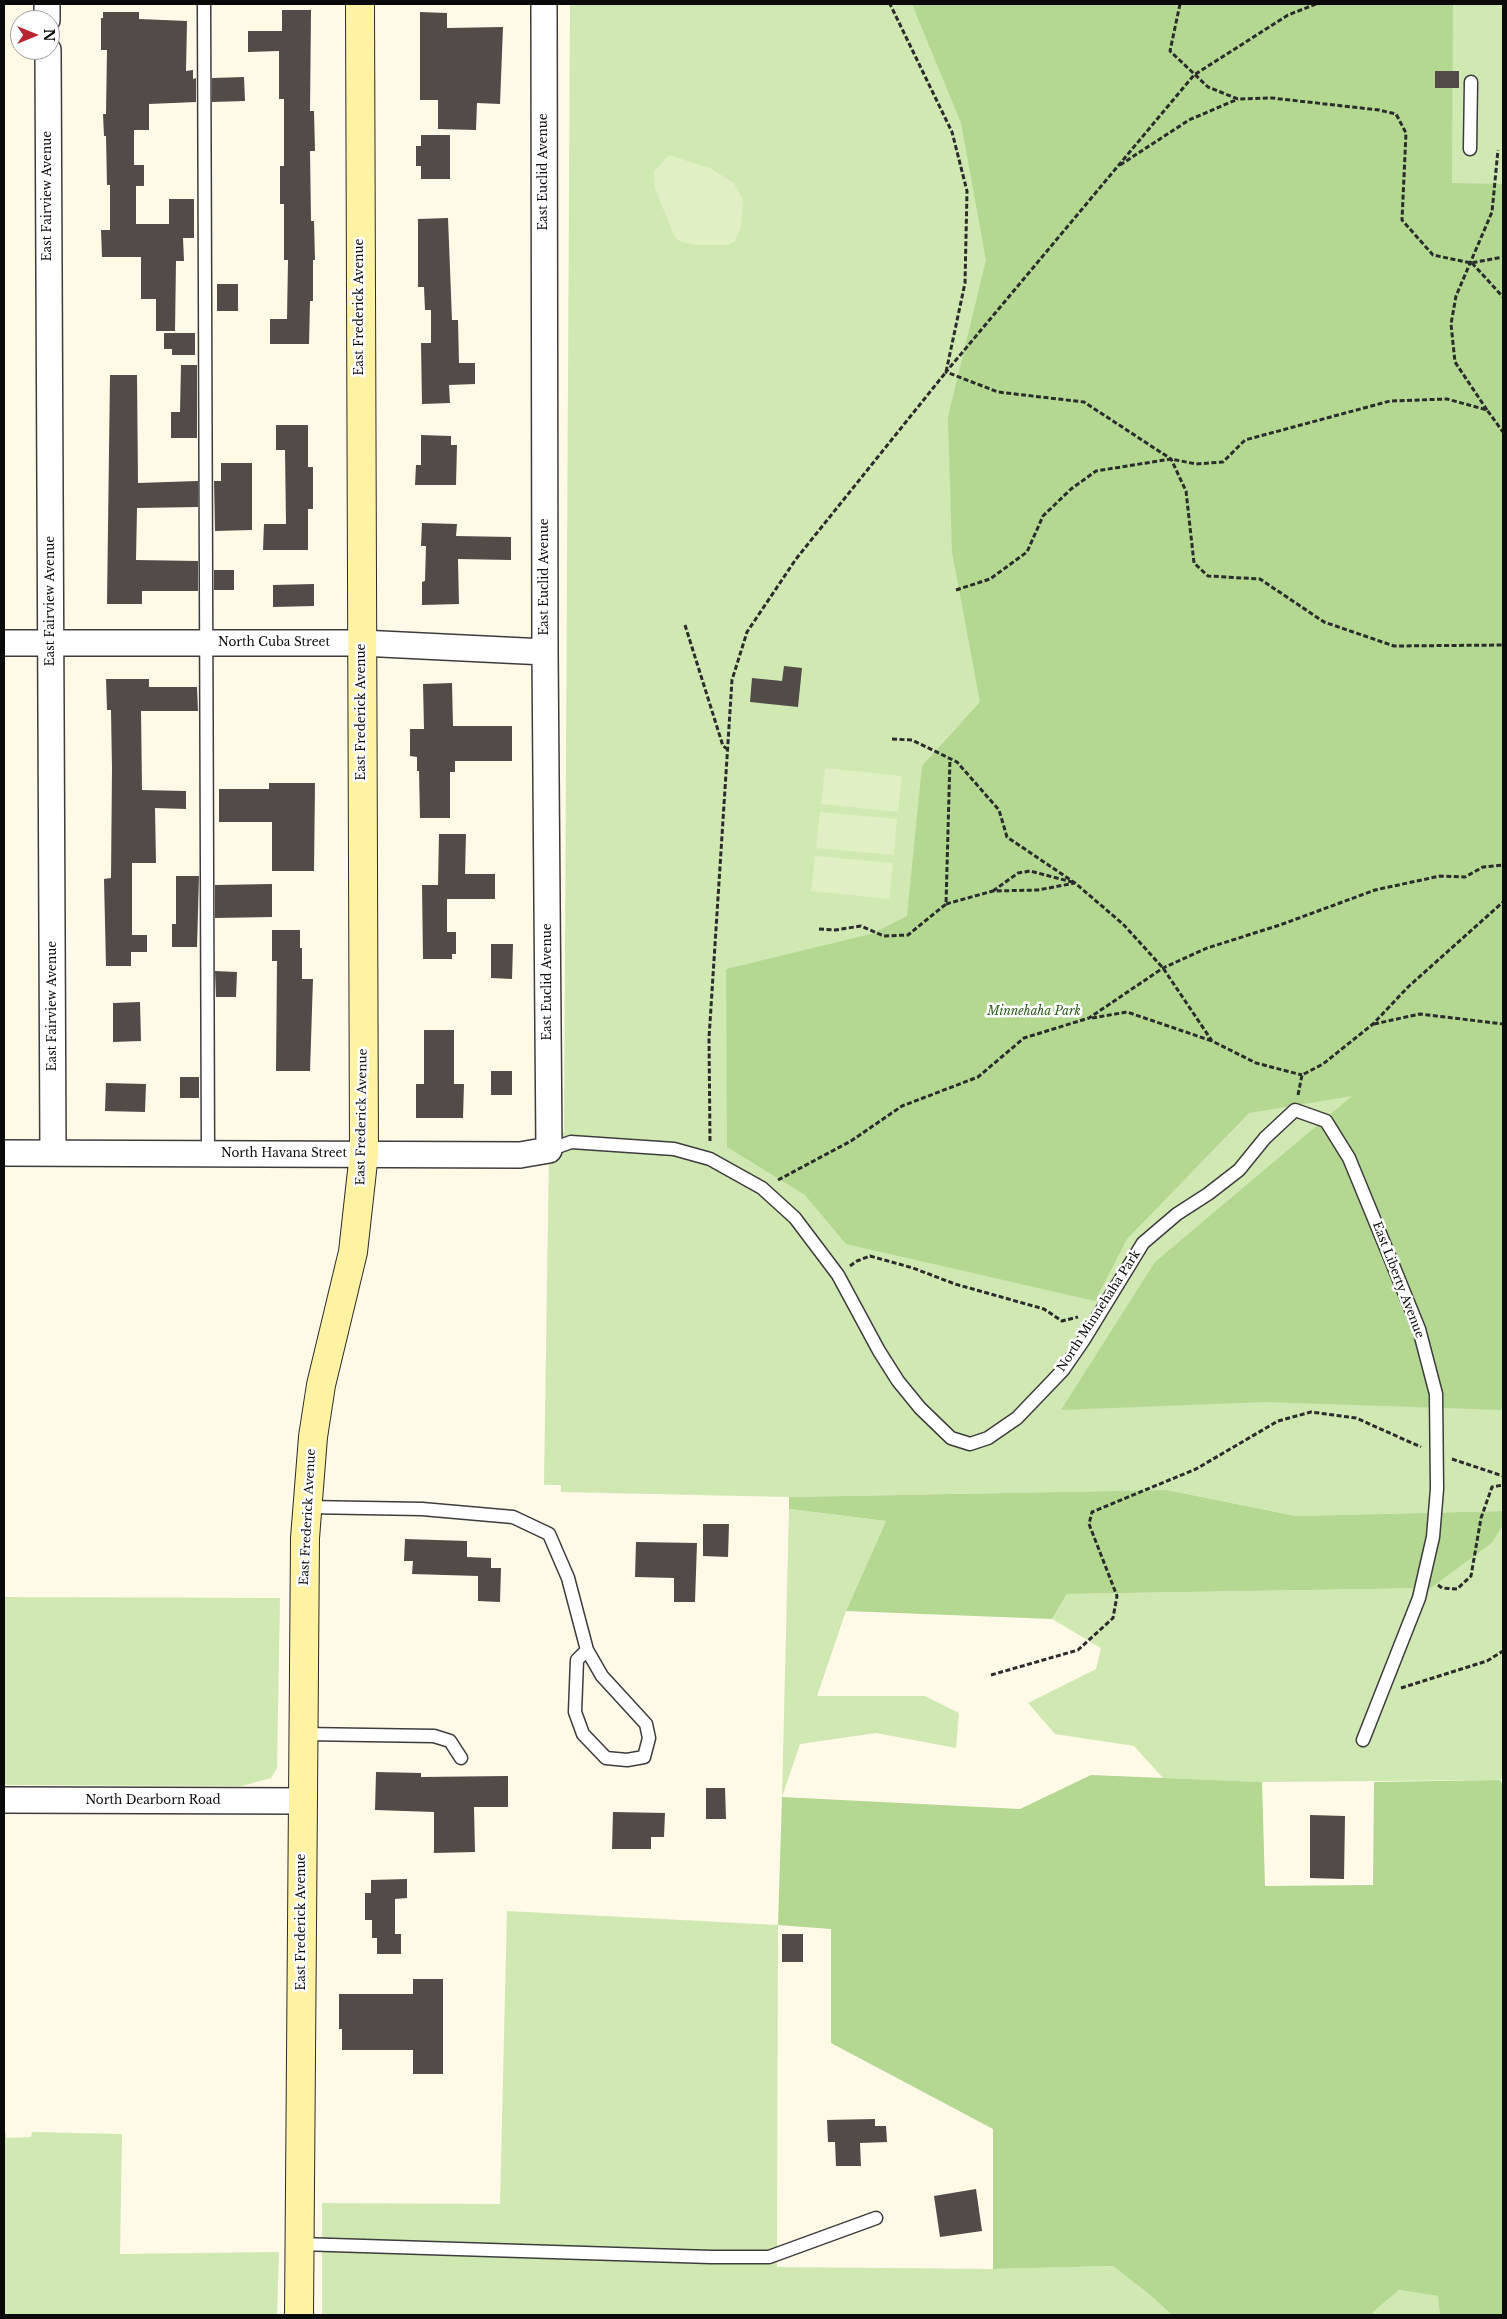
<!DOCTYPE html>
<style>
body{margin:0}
#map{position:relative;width:1507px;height:2319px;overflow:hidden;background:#fff9e7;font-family:"Libre Baskerville",serif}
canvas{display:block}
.frame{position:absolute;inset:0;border:5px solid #0a0a0a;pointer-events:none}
.north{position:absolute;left:10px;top:10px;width:50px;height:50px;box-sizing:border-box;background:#fff;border:1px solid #9d9d9d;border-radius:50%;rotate:90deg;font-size:14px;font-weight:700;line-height:20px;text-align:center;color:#0a0a0a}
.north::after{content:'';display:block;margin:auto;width:18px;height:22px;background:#b82430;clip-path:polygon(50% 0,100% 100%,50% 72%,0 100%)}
</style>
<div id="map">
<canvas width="1507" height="2319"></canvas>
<div class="frame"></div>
<div class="north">N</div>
</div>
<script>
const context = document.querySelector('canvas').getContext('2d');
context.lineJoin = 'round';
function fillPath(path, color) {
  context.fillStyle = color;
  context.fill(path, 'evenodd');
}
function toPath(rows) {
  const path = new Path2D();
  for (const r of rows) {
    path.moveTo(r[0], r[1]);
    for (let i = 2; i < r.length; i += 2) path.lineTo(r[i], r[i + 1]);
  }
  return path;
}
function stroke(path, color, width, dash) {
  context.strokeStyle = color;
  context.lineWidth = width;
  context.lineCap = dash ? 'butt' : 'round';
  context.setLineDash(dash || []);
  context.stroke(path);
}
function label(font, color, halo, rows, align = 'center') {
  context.font = font + ' "Libre Baskerville",serif';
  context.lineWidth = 5;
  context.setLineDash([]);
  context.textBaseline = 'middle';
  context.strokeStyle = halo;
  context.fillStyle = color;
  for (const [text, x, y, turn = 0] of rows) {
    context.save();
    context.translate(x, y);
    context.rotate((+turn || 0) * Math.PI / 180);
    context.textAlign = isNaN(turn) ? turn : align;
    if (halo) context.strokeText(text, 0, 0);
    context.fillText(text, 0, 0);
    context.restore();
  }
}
const green = toPath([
 [570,4,1503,4,1503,1511,1296,1516,1167,1490,789,1497,561,1492,561,1485,544,1485,549,1150,564,1132],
 [789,1509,886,1521,846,1611,817,1696,925,1696,959,1713,956,1748,876,1733,800,1744,782,1797],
 [1503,1525,1503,1778,1500,1780,1262,1782,1163,1778,1134,1746,1055,1734,1028,1703,1096,1669,1101,1648,1052,1619,1067,1594,1431,1588,1492,1543],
 [4,1597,280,1598,277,1768,271,1778,242,1786,4,1785],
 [507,1911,778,1925,777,2267,993,2269,1113,2266,1150,2295,1172,2315,322,2315,322,2203,500,2204],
 [32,2132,122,2134,120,2254,279,2252,277,2315,4,2315,4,2133,6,2133,6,2138,31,2137],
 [1399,2290,1439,2296,1440,2315,1373,2315,1373,2312]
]);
const forest = toPath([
 [912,4,1453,4,1452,183,1503,184,1503,1410,1265,1402,1061,1410,1155,1262,1352,1096,1249,1113,1127,1239,1095,1301,846,1244,805,1195,727,1147,726,969,871,934,907,916,922,766,980,702,952,552,948,417,986,260,961,123],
 [1167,1490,1296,1516,1503,1511,1503,1525,1492,1543,1431,1588,1067,1594,1052,1619,846,1611,886,1521,789,1509,789,1497],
 [1091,1775,1262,1782,1265,1886,1373,1885,1374,1782,1500,1780,1503,1785,1503,2315,1440,2315,1438,2296,1399,2290,1373,2312,1373,2315,1172,2315,1150,2295,1113,2266,993,2269,993,2129,831,2043,831,1929,778,1925,782,1797,1020,1809]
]);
const pitch = toPath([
 [669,155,712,169,734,183,743,200,741,228,735,241,728,245,695,245,682,242,675,238,655,189,654,171],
 [825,768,902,776,898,812,821,804],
 [820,812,897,819,894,855,816,848],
 [815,856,893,863,889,899,811,891]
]);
const building = toPath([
 [282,10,311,10,310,111,314,111,315,151,310,151,311,221,314,221,315,260,313,260,313,301,310,301,309,344,270,344,270,319,287,319,288,260,284,260,284,204,280,204,280,166,284,166,284,99,279,99,279,51,248,52,248,31,282,31],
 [103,12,139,12,139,19,187,21,186,71,193,70,193,79,196,78,196,102,149,104,149,130,134,130,134,165,144,165,144,186,136,186,136,224,169,224,169,199,194,199,194,238,183,238,184,261,176,261,175,331,156,331,156,299,141,299,141,257,102,257,101,230,110,230,110,185,107,185,106,136,104,136,103,114,106,114,107,50,101,50,101,18,103,18],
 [420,12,447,13,447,28,503,27,500,104,477,103,476,130,438,129,438,100,420,100],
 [1435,71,1459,71,1459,88,1435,88],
 [244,77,245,101,212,102,212,78],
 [421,135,450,135,450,179,421,179,421,166,416,166,416,146,421,146],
 [448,218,452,320,458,320,459,363,475,363,475,384,449,385,450,403,422,404,421,343,431,343,431,310,425,310,424,287,418,287,418,219],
 [217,284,238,284,238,311,217,311],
 [164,333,195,333,195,355,172,355,172,349,164,349],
 [181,365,197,365,197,438,171,438,171,412,180,412],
 [110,375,137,375,138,483,198,481,198,507,137,508,136,560,198,561,198,591,142,591,142,604,107,604],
 [276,425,308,425,308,467,313,467,313,509,308,509,308,550,263,550,264,524,286,524,285,450,276,450],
 [421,435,451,436,451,445,457,445,456,485,415,485,416,465,421,465],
 [221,463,252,463,252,530,215,531,214,481,221,481],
 [422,523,457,524,456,536,511,537,511,560,458,559,459,604,422,605,422,582,425,581,426,546,421,546],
 [214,570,234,570,234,590,214,590],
 [314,584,314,606,273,607,273,585],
 [784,666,802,668,798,707,750,702,752,678,782,681],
 [106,679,149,679,149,687,197,687,198,711,141,711,142,790,186,791,186,809,155,808,156,863,132,863,132,935,147,935,147,952,131,952,131,966,106,966,104,879,111,878,112,769,111,710,107,710],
 [452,683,453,726,512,726,512,761,455,761,455,772,450,772,450,818,420,818,419,771,417,771,417,757,410,756,410,729,424,729,423,684],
 [269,783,315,783,314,871,272,871,272,822,219,822,219,789,269,789],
 [439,834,466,834,465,874,495,874,495,899,447,899,447,932,456,932,456,954,452,954,452,959,423,959,422,885,438,885],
 [176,876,199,876,197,947,172,947,172,924,176,924],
 [272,884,272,917,215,918,215,885],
 [272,930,300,930,300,948,302,948,302,979,313,979,310,1071,276,1071,277,961,272,961],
 [491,944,513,944,512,979,491,978],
 [215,971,237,972,236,997,216,997],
 [140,1002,141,1041,113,1042,113,1003],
 [424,1030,454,1030,454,1084,464,1084,463,1118,416,1118,416,1084,424,1084],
 [491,1071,512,1071,512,1095,491,1095],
 [180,1077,199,1077,199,1098,180,1098],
 [106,1083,146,1084,145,1112,105,1111],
 [703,1524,729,1524,728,1557,703,1556],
 [405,1539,467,1541,467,1557,491,1558,491,1568,501,1568,500,1602,478,1601,478,1576,412,1574,413,1561,404,1561],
 [636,1542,697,1543,695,1602,674,1602,674,1578,635,1577],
 [376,1772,421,1773,421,1777,508,1776,508,1807,474,1807,475,1852,434,1853,434,1812,375,1810],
 [706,1788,725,1788,726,1819,706,1819],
 [613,1812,665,1813,664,1837,651,1837,651,1849,612,1849],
 [1310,1815,1345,1816,1344,1879,1310,1878],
 [407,1879,407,1898,395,1899,395,1934,401,1934,401,1954,377,1954,377,1938,372,1938,372,1920,365,1920,365,1893,371,1893,371,1880],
 [782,1934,803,1934,803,1962,782,1962],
 [413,1979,443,1979,443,2074,413,2074,413,2050,342,2050,342,2029,339,2029,339,1994,413,1994],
 [875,2119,875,2126,886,2126,887,2142,860,2143,861,2166,836,2166,835,2142,828,2142,827,2120],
 [976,2189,982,2231,940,2237,934,2196]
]);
const path = toPath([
 [1180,4,1170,51,1208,87,1238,99,1272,98,1379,110,1396,114,1406,133,1402,220,1433,255,1471,263,1503,257],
 [1316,4,1288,15,1194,75,946,372,998,392,1084,402,1171,459,1186,491,1194,563,1208,576,1260,579,1324,622,1394,646,1503,645],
 [1120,165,1189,120,1238,99],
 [1472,263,1503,297],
 [1487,410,1455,362,1451,324,1456,296,1492,212,1498,150],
 [956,590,990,579,1027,552,1043,516,1071,489,1096,471,1171,459,1196,464,1223,462,1245,440,1390,401,1447,399,1487,410,1503,432],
 [685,625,723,746,729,750],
 [892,739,912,740,957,762,999,810,1007,837,1075,883,1123,924,1163,968,1212,1041,1256,1063,1302,1075],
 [993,891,1018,873,1030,871,1072,882],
 [946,904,993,891,1038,890,1075,883],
 [819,929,835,930,861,926,884,936,908,935,946,904,950,758],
 [1092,1018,1127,1012,1212,1041],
 [1374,1024,1420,1014,1503,1024],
 [1298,1095,1302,1075,1323,1064,1373,1024,1408,987,1503,902],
 [710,1141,709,1038,732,680,747,632,796,559,946,372,965,283,967,191,952,132,890,4],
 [778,1180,851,1141,902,1106,978,1077,1024,1038,1089,1018,1163,968,1207,948,1280,925,1375,890,1440,876,1465,877,1483,867,1503,865],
 [850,1266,857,1261,870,1256,913,1268,955,1284,1044,1309,1062,1321,1078,1317],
 [1452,1459,1503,1476],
 [1438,1585,1442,1588,1457,1589,1471,1576,1481,1518,1492,1487,1503,1485],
 [991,1675,1078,1650,1113,1618,1117,1596,1089,1524,1092,1512,1196,1469,1278,1421,1311,1412,1356,1418,1421,1447],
 [1401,1688,1487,1661,1503,1651]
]);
const service = toPath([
 [204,4,208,1154],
 [1470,149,1471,82],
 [549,1150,571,1142,674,1149,710,1159,762,1188,795,1218,838,1275,879,1351,898,1381,920,1408,951,1438,970,1444,988,1438,1017,1418,1063,1370,1083,1341,1143,1243,1177,1214,1208,1194,1239,1170,1265,1138,1295,1110,1326,1121,1349,1158,1384,1243,1419,1329,1436,1394,1437,1489,1433,1537,1419,1598,1363,1740],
 [307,1507,422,1509,513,1517,549,1534,568,1578,587,1650,602,1676,646,1724,649,1738,644,1757,627,1760,606,1758,583,1734,575,1712,577,1660,587,1650],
 [303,1734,434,1736,450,1741,461,1758],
 [300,2244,711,2257,769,2257,876,2218]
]);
const minor = toPath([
 [47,4,47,20],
 [48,50,53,1153],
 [4,643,361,643,545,652],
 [4,1153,520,1155,549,1150,545,652,544,4],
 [4,1800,303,1801]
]);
const secondary = toPath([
 [299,2315,305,1538,313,1437,321,1385,353,1252,364,1153,360,4]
]);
const streetNames = [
 ["East Euclid Avenue",544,172,-90],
 ["East Fairview Avenue",48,196,-90],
 ["East Frederick Avenue",360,307,-90],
 ["East Euclid Avenue",545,577,-90],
 ["East Fairview Avenue",51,601,-90],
 ["North Cuba Street",274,643],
 ["East Frederick Avenue",362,712,-90],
 ["East Euclid Avenue",548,982,-90],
 ["East Fairview Avenue",53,1006,-90],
 ["East Frederick Avenue",362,1117,-89],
 ["North Havana Street",284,1154],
 ["East Liberty Avenue",1398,1280,69],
 ["North Minnehaha Park",1099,1311,-57],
 ["East Frederick Avenue",308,1517,-87],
 ["North Dearborn Road",153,1801],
 ["East Frederick Avenue",302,1922,-90]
];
const parkNames = [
 ["Minnehaha Park",1034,1012]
];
fillPath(green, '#d0e8b2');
fillPath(forest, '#b4d892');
fillPath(pitch, '#e1efc4');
fillPath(building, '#524b47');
stroke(service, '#3d3d3d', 15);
stroke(minor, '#3d3d3d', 28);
stroke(secondary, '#2c2c2c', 30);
stroke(path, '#2c2c2c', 3, [5, 2.5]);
stroke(service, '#fff', 12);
stroke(minor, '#fff', 25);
stroke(secondary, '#fff2a2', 28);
label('12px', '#0a0a0a', '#fff', streetNames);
label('italic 12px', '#2c601c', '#fff', parkNames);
</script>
